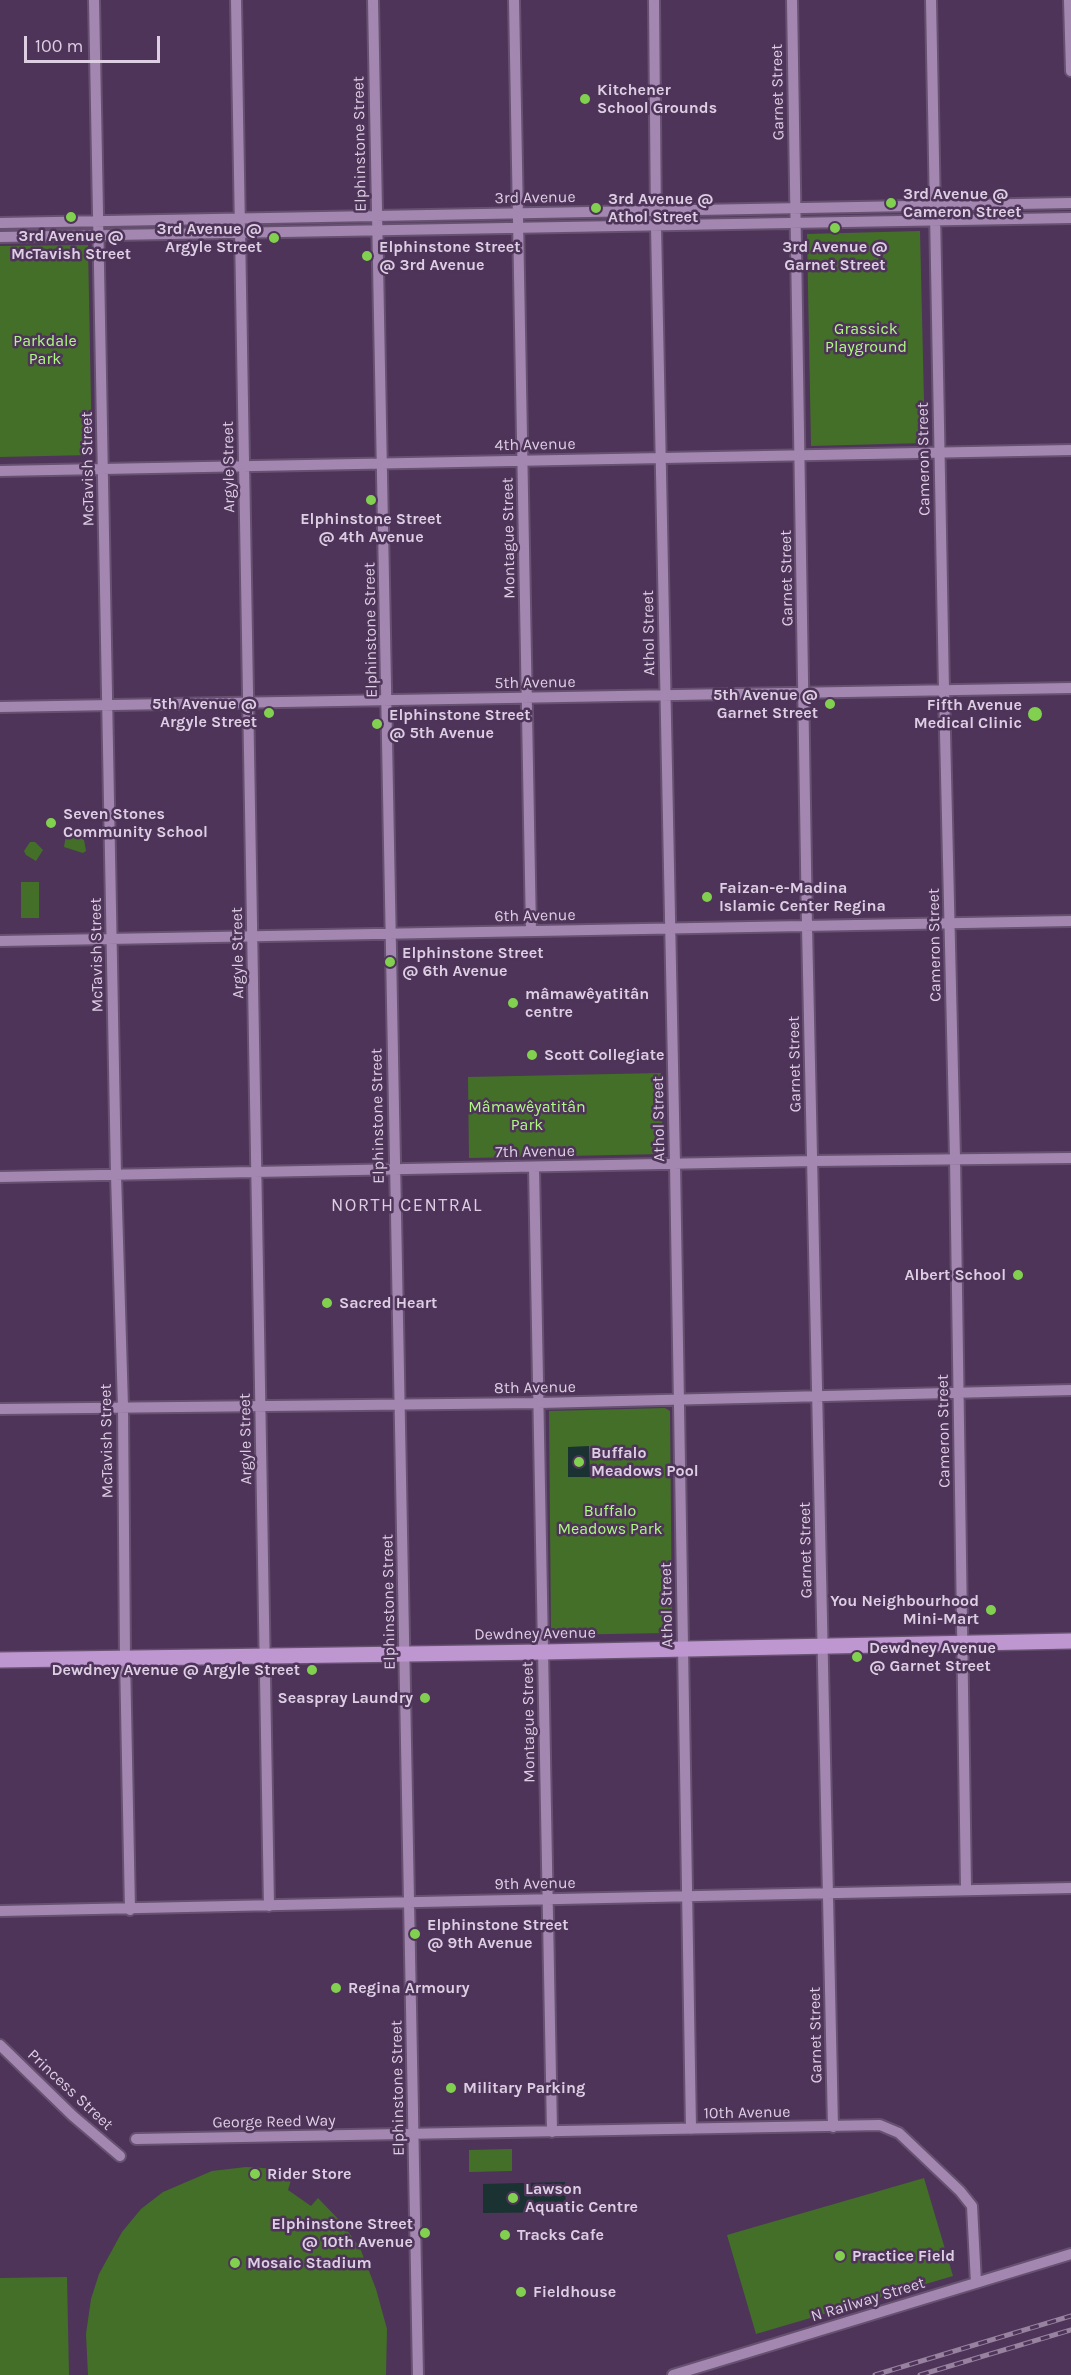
<!DOCTYPE html>
<meta charset="utf-8">
<style>
body{margin:0}
#map{position:relative;width:1071px;height:2375px;overflow:hidden;background:#4e3459;font-family:Karla,sans-serif}
canvas{display:block}
.scale{position:absolute;left:24px;top:36px;width:136px;height:27px;box-sizing:border-box;border:3px solid #ddcee4;border-top:0;padding-left:8px;font-size:18px;line-height:21px;white-space:nowrap;color:#ddcee4;-webkit-text-stroke:4px #4e3459;paint-order:stroke}
</style>
<div id="map">
<canvas width="1071" height="2375"></canvas>
<div class="scale">100 m</div>
</div>
<script>
const context = document.querySelector('canvas').getContext('2d');
context.lineJoin = 'round';
function fillPath(path, color) {
  context.fillStyle = color;
  context.fill(path, 'evenodd');
}
function toPath(rows) {
  const path = new Path2D();
  for (const r of rows) {
    path.moveTo(r[0], r[1]);
    for (let i = 2; i < r.length; i += 2) path.lineTo(r[i], r[i + 1]);
  }
  return path;
}
function stroke(path, color, width, dash) {
  context.strokeStyle = color;
  context.lineWidth = width;
  context.lineCap = dash ? 'butt' : 'round';
  context.setLineDash(dash || []);
  context.stroke(path);
}
function label(font, color, halo, rows, align = 'center') {
  context.font = font + ' Karla,sans-serif';
  context.lineWidth = 5;
  context.setLineDash([]);
  context.textBaseline = 'middle';
  context.strokeStyle = halo;
  context.fillStyle = color;
  for (const [text, x, y, turn = 0] of rows) {
    context.save();
    context.translate(x, y);
    context.rotate((+turn || 0) * Math.PI / 180);
    context.textAlign = isNaN(turn) ? turn : align;
    if (halo) context.strokeText(text, 0, 0);
    context.fillText(text, 0, 0);
    context.restore();
  }
}
const green = toPath([
 [920,231,925,443,811,446,807,234],
 [88,245,92,455,0,457,0,246],
 [66,835,79,836,84,840,86,851,83,853,64,847],
 [30,842,35,842,43,850,36,861,26,855,24,851],
 [21,882,39,882,39,918,21,918],
 [661,1073,663,1154,469,1158,468,1077],
 [665,1408,670,1411,672,1628,666,1633,555,1635,551,1630,549,1411],
 [512,2149,512,2171,469,2172,469,2150],
 [246,2167,294,2170,288,2190,311,2206,318,2198,341,2222,360,2248,376,2289,387,2329,386,2375,88,2375,86,2334,91,2299,99,2274,122,2232,141,2209,163,2192,212,2171],
 [924,2178,953,2276,756,2334,727,2235],
 [67,2277,69,2375,0,2375,0,2278]
]);
const water = toPath([
 [589,1446,590,1477,568,1477,568,1447],
 [565,2182,566,2212,483,2213,483,2184]
]);
const minor = toPath([
 [94,0,116,1175,123,1407,125,1658,130,1910],
 [236,0,269,1906],
 [373,0,418,2375],
 [514,0,531,931],
 [654,0,656,226,675,1164,691,2129],
 [792,0,807,926,833,2127],
 [931,0,944,690,955,1158,966,1889],
 [1069,0,1071,71],
 [0,223,1071,203],
 [0,237,1071,218],
 [0,471,1071,450],
 [0,707,1071,688],
 [0,941,1071,921],
 [534,1167,552,2132],
 [0,1177,813,1161,1071,1158],
 [0,1409,539,1403,1071,1390],
 [0,1911,1071,1888],
 [0,2045,73,2116,120,2156],
 [136,2139,880,2125,899,2133,960,2191,972,2206,976,2283],
 [673,2375,1071,2254]
]);
const major = toPath([
 [0,1660,543,1652,1071,1641]
]);
const rail = toPath([
 [875,2375,1071,2316],
 [920,2375,1071,2330]
]);
const markers = [
 [585,99,6,"#82d04f"],
 [891,203,6,"#82d04f"],
 [596,208,6,"#82d04f"],
 [71,217,6,"#82d04f"],
 [835,228,6,"#82d04f"],
 [274,238,6,"#82d04f"],
 [367,256,6,"#82d04f"],
 [371,500,6,"#82d04f"],
 [830,704,6,"#82d04f"],
 [269,713,6,"#82d04f"],
 [1035,714,8,"#82d04f"],
 [377,724,6,"#82d04f"],
 [51,823,6,"#82d04f"],
 [707,897,6,"#82d04f"],
 [390,962,6,"#82d04f"],
 [513,1003,6,"#82d04f"],
 [532,1055,6,"#82d04f"],
 [1018,1275,6,"#82d04f"],
 [327,1303,6,"#82d04f"],
 [579,1462,6,"#82d04f"],
 [991,1610,6,"#82d04f"],
 [857,1657,6,"#82d04f"],
 [312,1670,6,"#82d04f"],
 [425,1698,6,"#82d04f"],
 [415,1934,6,"#82d04f"],
 [336,1988,6,"#82d04f"],
 [451,2088,6,"#82d04f"],
 [255,2174,6,"#82d04f"],
 [513,2198,6,"#82d04f"],
 [425,2233,6,"#82d04f"],
 [505,2235,6,"#82d04f"],
 [840,2256,6,"#82d04f"],
 [235,2263,6,"#82d04f"],
 [521,2292,6,"#82d04f"]
];
const poiNames = [
 ["Kitchener",597,90],
 ["School Grounds",597,108],
 ["3rd Avenue @",903,194],
 ["Cameron Street",903,212],
 ["3rd Avenue @",608,199],
 ["Athol Street",608,217],
 ["3rd Avenue @",262,229,"right"],
 ["Argyle Street",262,247,"right"],
 ["3rd Avenue @",71,236,"center"],
 ["McTavish Street",71,254,"center"],
 ["Elphinstone Street",379,247],
 ["@ 3rd Avenue",379,265],
 ["3rd Avenue @",835,247,"center"],
 ["Garnet Street",835,265,"center"],
 ["Elphinstone Street",371,519,"center"],
 ["@ 4th Avenue",371,537,"center"],
 ["5th Avenue @",818,695,"right"],
 ["Garnet Street",818,713,"right"],
 ["5th Avenue @",257,704,"right"],
 ["Argyle Street",257,722,"right"],
 ["Fifth Avenue",1022,705,"right"],
 ["Medical Clinic",1022,723,"right"],
 ["Elphinstone Street",389,715],
 ["@ 5th Avenue",389,733],
 ["Seven Stones",63,814],
 ["Community School",63,832],
 ["Faizan-e-Madina",719,888],
 ["Islamic Center Regina",719,906],
 ["Elphinstone Street",402,953],
 ["@ 6th Avenue",402,971],
 ["mâmawêyatitân",525,994],
 ["centre",525,1012],
 ["Scott Collegiate",544,1055],
 ["Albert School",1006,1275,"right"],
 ["Sacred Heart",339,1303],
 ["Buffalo",591,1453],
 ["Meadows Pool",591,1471],
 ["You Neighbourhood",979,1601,"right"],
 ["Mini-Mart",979,1619,"right"],
 ["Dewdney Avenue",869,1648],
 ["@ Garnet Street",869,1666],
 ["Dewdney Avenue @ Argyle Street",300,1670,"right"],
 ["Seaspray Laundry",413,1698,"right"],
 ["Elphinstone Street",427,1925],
 ["@ 9th Avenue",427,1943],
 ["Regina Armoury",348,1988],
 ["Military Parking",463,2088],
 ["Rider Store",267,2174],
 ["Lawson",525,2189],
 ["Aquatic Centre",525,2207],
 ["Elphinstone Street",413,2224,"right"],
 ["@ 10th Avenue",413,2242,"right"],
 ["Tracks Cafe",517,2235],
 ["Practice Field",852,2256],
 ["Mosaic Stadium",247,2263],
 ["Fieldhouse",533,2292]
];
const streetNames = [
 ["Garnet Street",778,92,-91],
 ["Elphinstone Street",360,144,-91],
 ["3rd Avenue",535,198,-1],
 ["4th Avenue",535,445,-1],
 ["Cameron Street",924,459,-91],
 ["Argyle Street",229,467,-91],
 ["McTavish Street",88,469,-91],
 ["Montague Street",509,538,-91],
 ["Garnet Street",787,578,-91],
 ["Elphinstone Street",371,630,-91],
 ["Athol Street",649,633,-91],
 ["5th Avenue",535,683,-1],
 ["6th Avenue",535,916,-1],
 ["Cameron Street",935,945,-91],
 ["Argyle Street",238,953,-91],
 ["McTavish Street",97,955,-91],
 ["Garnet Street",795,1064,-91],
 ["Elphinstone Street",378,1116,-91],
 ["Athol Street",659,1119,-91],
 ["7th Avenue",535,1152,-1],
 ["8th Avenue",535,1388,-1],
 ["Cameron Street",944,1431,-91],
 ["Argyle Street",246,1439,-91],
 ["McTavish Street",107,1441,-91],
 ["Garnet Street",806,1550,-91],
 ["Elphinstone Street",389,1602,-91],
 ["Athol Street",667,1605,-91],
 ["Dewdney Avenue",535,1634,-1],
 ["Montague Street",529,1722,-91],
 ["9th Avenue",535,1884,-1],
 ["Garnet Street",816,2035,-91],
 ["Elphinstone Street",398,2088,-91],
 ["Princess Street",70,2090,43],
 ["10th Avenue",747,2113,-1],
 ["George Reed Way",274,2122,-1],
 ["N Railway Street",868,2300,-17]
];
const parkNames = [
 ["Grassick",866,329],
 ["Playground",866,347],
 ["Parkdale",45,341],
 ["Park",45,359],
 ["Mâmawêyatitân",527,1107],
 ["Park",527,1125],
 ["Buffalo",610,1511],
 ["Meadows Park",610,1529]
];
const neighbourhoodNames = [
 ["NORTH CENTRAL",407,1206]
];
fillPath(green, '#446f28');
fillPath(water, '#1b3232');
stroke(minor, '#665170', 14);
stroke(major, '#665170', 18);
stroke(minor, '#a387b0', 10);
stroke(major, '#be96d0', 15);
stroke(rail, '#9782a0', 5);
stroke(rail, '#4e3459', 3, [9]);
for (const [x, y, r, color] of markers) {
  const dot = new Path2D();
  dot.arc(x, y, r, 0, 2 * Math.PI);
  context.fillStyle = color;
  context.fill(dot);
  stroke(dot, '#4e3459', 2);
}
label('bold 16px', '#ddcee4', '#4e3459', poiNames, 'left');
label('16px', '#ddcee4', '#4e3459', streetNames);
label('16px', '#acfa7e', '#4e3459', parkNames);
context.letterSpacing = '1.5px';
label('18px', '#ddcee4', '#4e3459', neighbourhoodNames);
context.letterSpacing = '0px';
</script>
